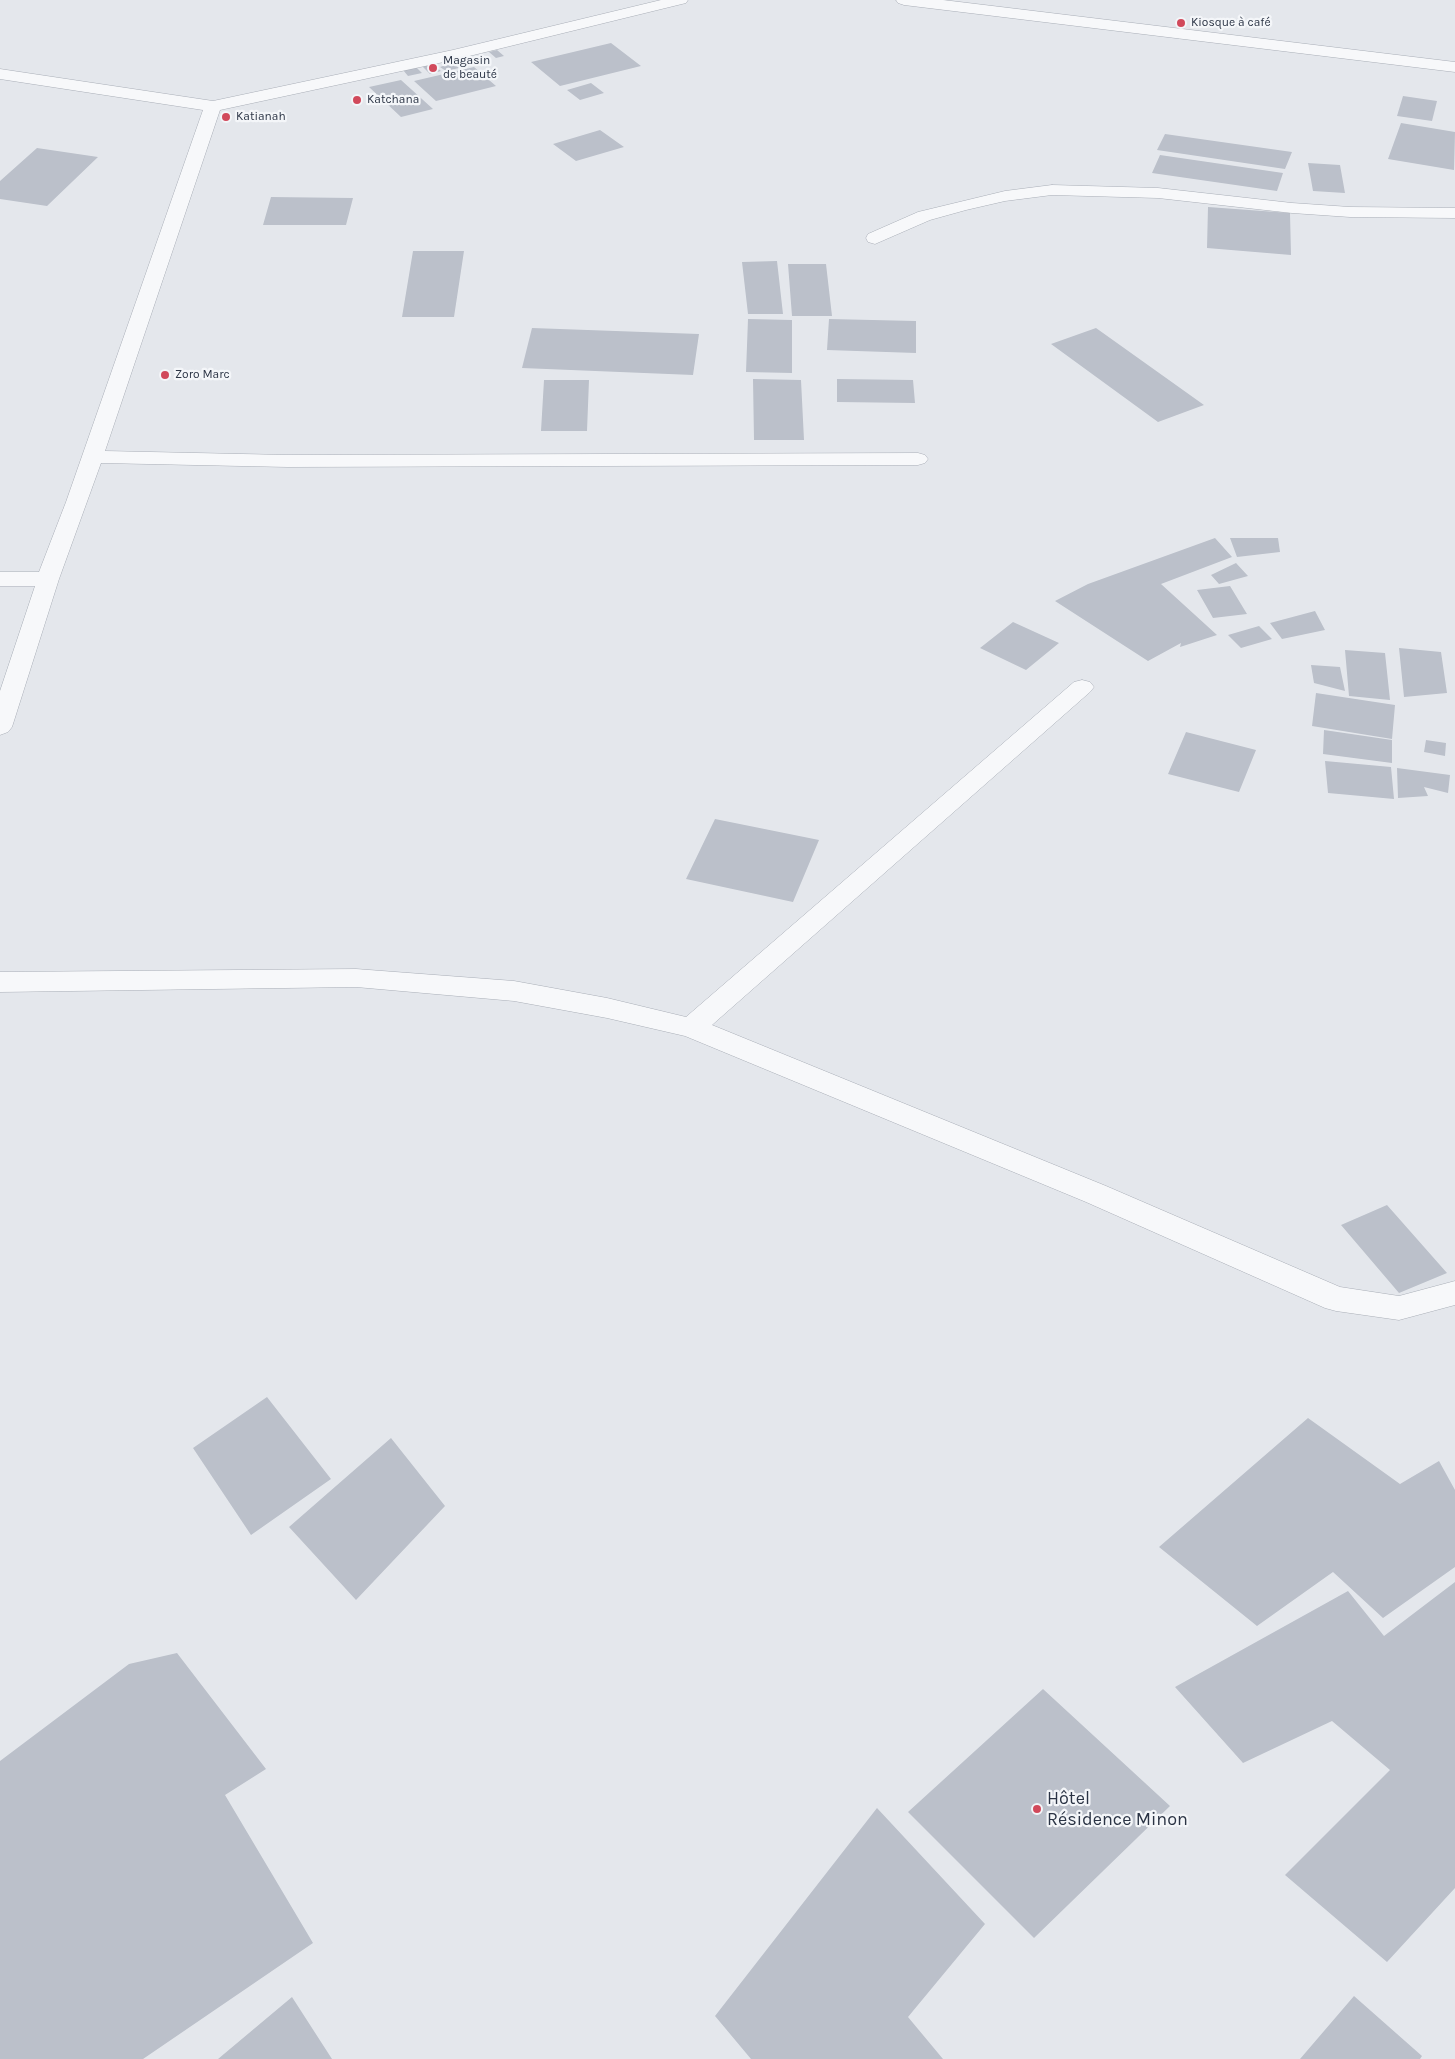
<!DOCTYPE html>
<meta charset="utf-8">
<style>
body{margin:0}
canvas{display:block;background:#e4e7ec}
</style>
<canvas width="1455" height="2059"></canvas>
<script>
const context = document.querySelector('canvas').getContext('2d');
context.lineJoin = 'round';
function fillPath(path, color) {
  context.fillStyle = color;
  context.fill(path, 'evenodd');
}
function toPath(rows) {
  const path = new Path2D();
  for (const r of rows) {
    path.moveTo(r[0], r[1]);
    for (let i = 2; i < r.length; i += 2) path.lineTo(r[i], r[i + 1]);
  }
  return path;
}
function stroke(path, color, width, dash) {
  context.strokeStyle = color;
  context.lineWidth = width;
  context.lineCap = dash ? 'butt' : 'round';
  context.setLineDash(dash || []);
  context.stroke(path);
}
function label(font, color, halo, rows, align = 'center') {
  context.font = font + ' Karla,sans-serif';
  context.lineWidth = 4.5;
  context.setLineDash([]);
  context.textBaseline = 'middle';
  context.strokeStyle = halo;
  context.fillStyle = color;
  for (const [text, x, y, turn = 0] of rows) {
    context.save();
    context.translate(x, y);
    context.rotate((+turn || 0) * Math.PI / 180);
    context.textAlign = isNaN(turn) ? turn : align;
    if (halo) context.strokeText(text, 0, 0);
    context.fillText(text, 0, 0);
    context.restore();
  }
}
const building = toPath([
 [611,43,641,66,560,86,531,62],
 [497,50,504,56,496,58,489,52],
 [467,60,472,64,461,67,456,63],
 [452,63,459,68,446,71,440,67],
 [432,64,441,71,430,74,422,66],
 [416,67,422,73,408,76,403,70],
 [474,67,496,86,436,101,414,81],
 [401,80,433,109,401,117,369,87],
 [591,83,604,93,580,100,567,90],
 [1403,96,1437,101,1432,121,1397,116],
 [1401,123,1455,132,1454,170,1388,159],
 [600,130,624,147,576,161,553,144],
 [1165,134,1292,152,1285,169,1157,150],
 [37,148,98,157,47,206,0,199,0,181],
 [1160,155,1283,173,1277,191,1152,173],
 [1308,163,1340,165,1345,193,1313,191],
 [271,197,353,198,346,225,263,225],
 [1208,207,1290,213,1291,255,1207,248],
 [413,251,464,251,454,317,402,317],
 [777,261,783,314,748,314,742,262],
 [788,264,826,264,832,316,792,316],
 [748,319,792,320,792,373,746,372],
 [829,319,916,321,916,353,827,350],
 [532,328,699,334,693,375,522,368],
 [1096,328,1204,405,1158,422,1051,344],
 [753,379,801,380,804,440,754,440],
 [837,379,913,380,915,403,837,402],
 [544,380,589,380,587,431,541,431],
 [1215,538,1232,557,1161,584,1217,635,1180,647,1181,643,1148,661,1055,601,1088,584],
 [1230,538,1278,538,1280,552,1237,557],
 [1236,563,1248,576,1219,584,1211,575],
 [1230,586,1247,614,1213,618,1197,590],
 [1315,611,1325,630,1282,639,1270,623],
 [1013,622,1059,643,1026,670,980,648],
 [1259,626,1272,639,1241,648,1228,635],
 [1399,648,1441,652,1447,693,1404,697],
 [1345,650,1385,653,1390,700,1349,696],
 [1311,665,1340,667,1345,691,1314,683],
 [1316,693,1395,705,1392,739,1312,726],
 [1324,730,1392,740,1392,763,1323,754],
 [1186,732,1256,750,1239,792,1168,774],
 [1426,740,1446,743,1445,756,1424,752],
 [1325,761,1391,767,1394,799,1328,793],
 [1397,768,1450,775,1448,793,1424,787,1428,796,1398,798],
 [715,819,819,840,793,902,686,879],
 [1387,1205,1447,1273,1399,1293,1341,1225],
 [267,1397,331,1479,251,1535,193,1448],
 [1308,1418,1400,1484,1439,1461,1455,1490,1455,1567,1383,1618,1333,1572,1257,1626,1159,1547],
 [391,1438,445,1506,356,1600,289,1527],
 [1455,1582,1455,1888,1387,1962,1285,1875,1390,1770,1332,1721,1243,1763,1175,1687,1348,1591,1384,1636],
 [177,1653,266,1769,225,1795,313,1943,143,2059,0,2059,0,1761,129,1664],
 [1043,1689,1170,1806,1034,1938,908,1812],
 [877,1808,985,1924,908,2017,943,2059,751,2059,715,2016],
 [1354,1996,1422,2056,1420,2059,1300,2059],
 [292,1997,332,2059,218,2059]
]);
const minor = toPath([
 [661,0,688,0,686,3,453,60,220,110,105,451,288,455,918,453,925,455,928,459,925,463,918,465,288,467,101,463,59,579,12,727,8,732,0,735,0,691,35,586,0,586,0,572,39,572,66,502,203,110,0,79,0,69,213,101,453,50,661,0],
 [896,0,943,0,1455,62,1455,72,904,5,898,3,896,0],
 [1052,185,1158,188,1292,203,1350,207,1455,208,1455,218,1350,217,1292,213,1158,198,1052,195,1005,201,966,210,930,220,875,244,868,242,866,238,868,234,918,212,1005,191,1052,185],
 [1082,680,1090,682,1094,687,1090,692,712,1025,1106,1186,1340,1287,1399,1296,1455,1281,1455,1305,1399,1320,1336,1311,1325,1308,1086,1202,685,1036,607,1018,514,1001,356,987,0,992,0,972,356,969,514,981,607,998,686,1017,1074,682,1082,680]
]);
const markers = [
 [1181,23,5,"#d1495b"],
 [433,68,5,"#d1495b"],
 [357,100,5,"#d1495b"],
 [226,117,5,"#d1495b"],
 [165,375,5,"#d1495b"],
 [1037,1809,5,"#d1495b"]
];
const farPoinames = [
 ["Kiosque à café",1191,23],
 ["Magasin",443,61],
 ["de beauté",443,75],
 ["Katchana",367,100],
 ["Katianah",236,117],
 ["Zoro Marc",175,375]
];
const nearPoinames = [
 ["Hôtel",1047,1799],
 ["Résidence Minon",1047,1820]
];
fillPath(building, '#bbc0ca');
stroke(minor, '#a9aeb7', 1);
fillPath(minor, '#f7f8fa');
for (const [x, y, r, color] of markers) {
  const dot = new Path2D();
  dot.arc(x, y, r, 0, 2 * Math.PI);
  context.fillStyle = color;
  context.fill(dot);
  stroke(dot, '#f4f6f9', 2);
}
label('12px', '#2b3445', '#f4f6f9', farPoinames, 'left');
label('18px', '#2b3445', '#f4f6f9', nearPoinames, 'left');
</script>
